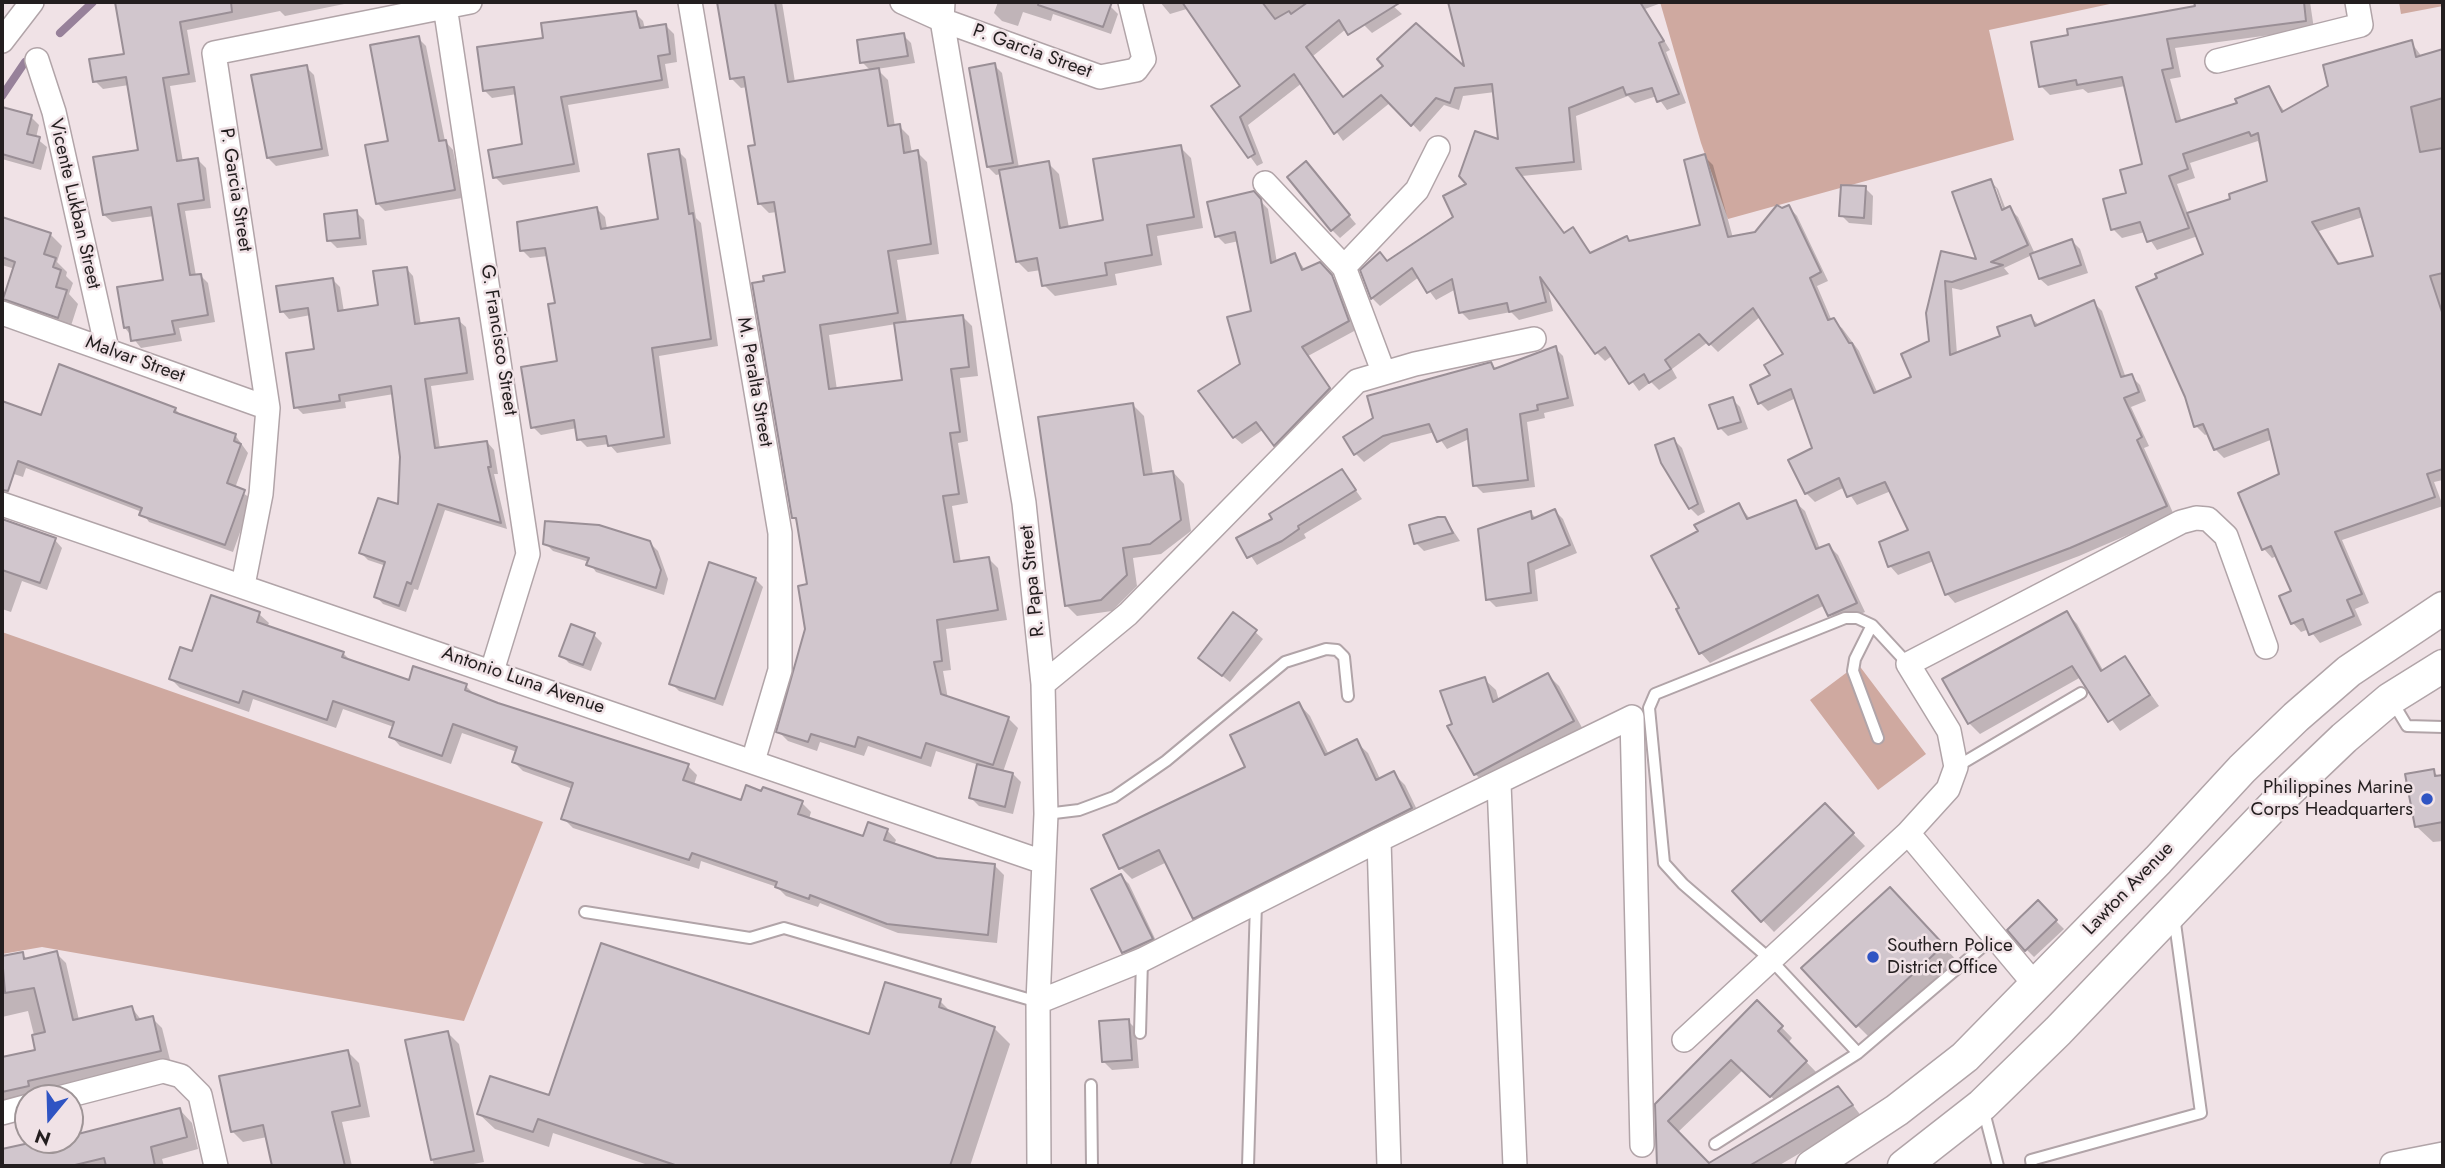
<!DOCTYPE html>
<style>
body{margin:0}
#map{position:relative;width:2445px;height:1168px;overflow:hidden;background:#f0e2e6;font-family:Jost,sans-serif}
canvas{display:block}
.frame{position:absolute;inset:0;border:4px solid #231e1f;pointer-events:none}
.north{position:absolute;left:14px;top:1084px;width:70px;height:70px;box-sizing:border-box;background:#f0e2e6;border:2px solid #9e9496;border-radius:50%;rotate:199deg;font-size:19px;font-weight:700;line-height:28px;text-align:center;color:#231e1f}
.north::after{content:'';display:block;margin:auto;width:24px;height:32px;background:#2f54c3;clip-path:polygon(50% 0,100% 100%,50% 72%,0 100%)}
</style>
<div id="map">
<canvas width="2445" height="1168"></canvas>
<div class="frame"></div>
<div class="north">N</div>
</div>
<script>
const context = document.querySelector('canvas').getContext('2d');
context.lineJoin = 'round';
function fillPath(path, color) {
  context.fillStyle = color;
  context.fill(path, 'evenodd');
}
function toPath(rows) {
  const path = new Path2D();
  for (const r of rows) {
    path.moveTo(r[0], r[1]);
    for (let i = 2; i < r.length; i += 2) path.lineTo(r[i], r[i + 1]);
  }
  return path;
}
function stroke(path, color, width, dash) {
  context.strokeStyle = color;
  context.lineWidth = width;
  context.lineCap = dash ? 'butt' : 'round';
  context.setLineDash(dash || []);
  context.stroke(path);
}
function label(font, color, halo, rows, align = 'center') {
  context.font = font + ' Jost,sans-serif';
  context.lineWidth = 5;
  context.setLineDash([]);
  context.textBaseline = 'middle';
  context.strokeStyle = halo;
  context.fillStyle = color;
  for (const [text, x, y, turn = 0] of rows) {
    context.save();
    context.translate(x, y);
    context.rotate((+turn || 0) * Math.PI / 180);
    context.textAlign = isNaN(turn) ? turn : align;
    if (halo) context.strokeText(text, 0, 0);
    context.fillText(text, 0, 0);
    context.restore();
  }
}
const green = toPath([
 [1660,2,2119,2,1989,30,2014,140,1728,219,1701,143],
 [2399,2,2443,2,2443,6,2401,14],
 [2,632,543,822,464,1021,42,947,2,954],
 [1858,664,1926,754,1878,790,1810,700]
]);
const shadow = toPath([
 [117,2,354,2,285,16,280,11,187,30,196,82,170,86,183,162,198,160,206,168,211,208,185,211,196,276,200,275,208,283,215,322,179,328,182,341,141,348,125,328,165,281,154,216,112,222,104,215,140,151,129,85,103,89,95,81,126,55],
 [719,2,782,2,795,82,871,71,862,62,903,35,911,43,915,63,877,69,888,80,895,127,899,126,909,136,912,153,917,152,927,162,939,254,897,260,907,323,962,316,972,326,978,376,960,378,968,441,958,443,968,503,952,506,961,563,988,558,998,568,1007,620,946,629,951,670,943,671,948,699,1008,718,1018,728,1003,772,1013,774,1021,782,1013,814,979,806,971,798,979,765,936,751,931,767,868,746,864,756,820,742,817,751,788,741,778,731,807,629,809,586,798,522,793,517,766,282,787,274,777,212,769,213,759,203,757,146,748,87,741,88,731,78],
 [896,324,904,382,837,390,829,335],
 [998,2,1097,2,1110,6,1118,14,1111,34,1053,14,1051,21,1023,12,1018,26,1002,21,994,13],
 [1160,2,1240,2,1243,7,1250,2,1326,2,1346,29,1313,56,1344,98,1467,71,1449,2,1664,2,1645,9,1670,50,1666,52,1686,103,1667,110,1657,96,1635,103,1628,96,1576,116,1582,170,1522,176,1565,235,1573,229,1592,254,1702,226,1704,156,1713,165,1733,238,1756,233,1789,207,1797,216,1828,281,1817,286,1832,321,1842,328,1859,351,1878,394,1914,378,1931,342,1942,253,1979,261,1990,181,1998,189,2006,210,2009,208,2018,217,2035,254,2072,241,2080,249,2088,273,2048,286,2040,279,2032,255,2004,268,2009,274,1961,290,1952,288,1957,354,2002,337,2030,317,2040,326,2094,303,2102,311,2126,378,2131,376,2140,385,2146,401,2131,407,2149,446,2144,448,2174,515,2079,556,1955,603,1947,594,1934,561,1898,575,1890,566,1911,531,1891,491,1857,505,1845,487,1815,502,1806,493,1814,449,1796,398,1768,411,1760,403,1785,355,1761,316,1718,352,1708,342,1672,369,1677,378,1659,390,1651,382,1639,391,1613,355,1605,361,1597,353,1547,283,1553,311,1519,320,1511,312,1469,320,1461,312,1456,289,1436,300,1419,277,1380,306,1372,298,1388,262,1455,217,1469,185,1500,142,1495,92,1463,96,1459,110,1444,105,1420,132,1391,102,1343,141,1302,83,1248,125,1263,163,1257,166,1214,106,1242,87,1190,8,1170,14],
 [1992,188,1996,188,2006,218,2003,219],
 [1357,2,1404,2,1392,5,1402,14,1372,33,1364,25],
 [2196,2,2310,2,2314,29,2175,48,2181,77,2170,79,2182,123,2239,104,2268,89,2285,112,2411,42,2422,57,2443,52,2443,480,2434,482,2443,506,2342,540,2369,603,2355,609,2362,625,2320,643,2309,629,2301,632,2293,623,2293,592,2277,556,2272,558,2264,549,2281,475,2273,439,2224,458,2215,449,2209,433,2205,435,2196,426,2205,254,2198,236,2157,250,2145,232,2122,238,2113,229,2144,165,2125,86,2088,93,2083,89,2050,95,2041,86,2197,8],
 [2258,141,2269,182,2233,200,2188,214,2177,184,2195,178,2190,163],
 [2363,217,2375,258,2341,266,2319,231],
 [635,13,643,21,645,29,666,26,674,34,677,62,665,64,669,88,568,105,580,172,503,185,495,177,524,146,517,94,492,98,484,90,545,39],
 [418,38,426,46,445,141,453,150,462,198,385,211,377,203],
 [994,65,1002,73,1019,168,1048,163,1059,174,1069,228,1105,222,1180,147,1191,158,1203,228,1157,236,1162,265,1115,274,1117,285,1055,296,1044,285,1041,270,1028,272,1017,261,1001,174,996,175,988,167],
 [306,67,314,75,329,156,276,166,268,158],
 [4,109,31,117,39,125,36,138,47,147,41,170,2,159],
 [678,151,686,159,696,218,701,223,718,346,659,356,671,444,617,453,609,444,587,447,579,439,577,428,541,435,533,427,559,363,557,305,548,256,530,258,522,250,597,209,605,217,607,229,660,220],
 [1313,172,1356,224,1340,238,1332,230],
 [1865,188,1873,196,1872,225,1849,223,1841,215],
 [1253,193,1268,209,1277,263,1295,255,1305,270,1320,264,1339,284,1356,330,1308,356,1337,397,1283,452,1264,429,1242,444,1234,437,1242,365,1253,312,1239,241,1225,244,1217,236],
 [356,212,364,220,367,245,337,248,329,240],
 [2,219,50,234,62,246,57,262,67,272,66,276,73,283,69,294,78,304,70,329,18,311,5,299,15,269,2,265],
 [406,268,413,276,421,325,458,320,466,327,474,380,431,386,440,449,487,442,494,450,498,474,494,474,507,529,445,510,418,590,414,589,406,612,383,604,376,596,386,566,368,560,361,553,399,507,402,457,394,394,345,402,346,408,303,414,296,407,316,351,311,315,289,319,282,311,333,280,340,287,344,312,380,307],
 [1555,348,1563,356,1574,406,1544,413,1545,418,1527,422,1535,487,1483,493,1475,485,1469,439,1447,449,1435,432,1391,443,1364,462,1356,454,1491,364,1497,370],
 [1732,399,1740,407,1748,429,1728,436,1720,428],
 [2,403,42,417,175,409,183,417,235,435,248,453,235,488,252,499,233,552,149,522,142,512,26,468,23,477,2,470],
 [1133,405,1144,416,1153,475,1173,472,1184,484,1191,531,1161,554,1133,558,1137,586,1112,611,1077,616,1066,605],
 [1674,440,1682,448,1705,512,1698,516,1690,508],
 [1342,471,1362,499,1304,534,1306,538,1257,565,1239,538,1274,520],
 [1795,502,1805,511,1820,549,1829,546,1838,555,1865,612,1838,624,1825,605,1710,663,1701,653,1678,610,1682,608,1700,532,1739,505,1751,520],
 [1555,511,1563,519,1577,553,1535,570,1538,601,1496,607,1488,599,1531,513,1537,519],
 [1444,517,1460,541,1424,551,1416,543,1411,526],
 [2,520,55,540,62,548,47,590,22,581,11,612,2,609],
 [649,542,658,551,668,579,664,595,596,572,589,562,553,551,545,543],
 [755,579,763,587,723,706,679,691,671,683],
 [2067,613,2077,624,2104,672,2125,658,2159,706,2120,731,2081,677,1980,734,1969,723,1945,680],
 [259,614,269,623,267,627,343,653,352,662,410,682,466,686,476,696,688,766,697,775,694,785,742,802,802,803,811,812,809,819,864,838,887,830,896,840,894,845,936,860,995,866,1004,875,997,943,898,933,820,903,818,907,786,896,777,887,701,861,699,869,573,828,563,818,573,789,523,771,514,762,517,752,462,733,451,764,400,746,391,736,394,727,343,709,336,728,253,699,249,712,180,688,171,679,193,653],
 [1255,632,1263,639,1230,682,1200,658],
 [594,635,602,643,591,671,569,663,561,655],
 [1548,675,1559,686,1585,733,1487,785,1475,774,1454,725,1484,679,1496,690,1499,701],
 [1299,704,1310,716,1329,755,1356,742,1368,753,1380,779,1393,773,1405,785,1422,820,1206,929,1194,918,1167,862,1132,879,1121,868,1248,768],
 [2433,771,2439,777,2443,777,2443,841,2433,842,2416,826],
 [1825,805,1865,846,1774,932,1735,891],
 [1121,876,1129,884,1159,947,1131,960,1123,952],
 [2038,903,2064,929,2034,957,2026,949],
 [1906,905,1959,963,1873,1041,1857,1025],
 [56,953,66,963,79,1020,132,1008,142,1021,152,1018,162,1028,170,1060,2,1102,2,1059,38,1051,28,1011,2,1017,2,958,22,954,28,960],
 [940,1001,953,1014,994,1028,1010,1044,970,1166,651,1166,553,1133,549,1147,495,1129,479,1114,870,1036],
 [1757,1002,1792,1038,1788,1043,1817,1073,1782,1107,1743,1070,1677,1133,1709,1165,1849,1100,1862,1117,1778,1166,1659,1166,1657,1104],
 [1128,1021,1136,1029,1139,1068,1112,1070,1104,1062],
 [448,1033,459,1044,484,1162,463,1166,434,1166,407,1041],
 [348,1052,359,1063,370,1117,342,1122,352,1166,274,1166,267,1137,243,1142,232,1131],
 [180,1110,192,1123,198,1149,162,1159,164,1166,75,1165,70,1138]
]);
const stream = toPath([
 [60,33,93,2],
 [2,96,25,62]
]);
const building = toPath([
 [115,2,231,2,232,12,180,22,189,74,163,78,177,161,198,158,204,200,178,204,190,275,201,274,208,315,172,321,175,334,131,341,129,327,124,328,117,287,163,280,151,207,103,215,93,157,138,150,126,77,93,82,89,59,124,54,115,2],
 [717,2,775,2,788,82,879,68,888,126,900,124,904,153,918,150,931,244,888,251,898,313,820,325,829,389,902,380,894,323,963,315,969,367,951,369,960,432,950,433,959,494,943,496,954,562,989,557,998,610,937,620,942,661,934,662,941,694,1009,717,993,765,926,743,921,758,858,737,855,747,811,734,808,742,776,732,805,629,798,586,807,584,796,518,792,518,752,283,764,281,763,276,785,272,774,202,758,204,748,146,755,145,744,77,730,79,717,2],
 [1039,2,1112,2,1103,27,1038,5,1039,2],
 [1182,2,1262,2,1275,19,1289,11,1291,14,1308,2,1401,2,1348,35,1339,20,1306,47,1343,97,1383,66,1377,59,1416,23,1464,66,1448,2,1640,2,1664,41,1659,43,1679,94,1657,102,1652,88,1626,95,1623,87,1569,108,1574,162,1516,168,1564,233,1573,227,1590,253,1627,236,1629,241,1700,225,1684,160,1705,154,1728,237,1755,232,1777,205,1782,208,1789,205,1821,272,1810,278,1828,320,1834,318,1849,343,1852,343,1874,393,1911,377,1901,354,1929,341,1926,313,1941,251,1976,259,1952,192,1991,179,2002,210,2010,206,2028,245,1991,262,2003,265,1952,282,1945,281,1950,355,2000,336,1997,327,2031,315,2035,326,2094,300,2121,377,2132,374,2139,392,2124,398,2142,437,2137,440,2167,506,2070,548,1945,595,1929,552,1888,567,1879,542,1908,530,1885,482,1847,497,1839,478,1805,494,1788,460,1812,448,1791,389,1758,404,1750,385,1770,375,1764,365,1783,354,1753,308,1709,345,1699,334,1665,360,1671,369,1649,383,1644,374,1629,384,1605,347,1595,354,1540,277,1546,302,1509,312,1507,303,1459,313,1452,279,1427,293,1412,268,1371,299,1360,270,1380,252,1387,261,1453,217,1443,196,1466,184,1459,176,1475,131,1498,139,1492,84,1455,88,1450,103,1436,98,1411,126,1381,95,1334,134,1294,74,1240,117,1255,154,1248,158,1211,106,1240,86,1182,2],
 [2194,2,2304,2,2306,21,2167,39,2173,68,2162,70,2176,122,2237,103,2235,99,2269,86,2282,112,2328,86,2323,65,2412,40,2416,57,2443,49,2443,98,2411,107,2420,152,2443,148,2443,273,2430,276,2443,315,2443,469,2427,474,2435,497,2335,532,2362,594,2347,600,2354,616,2309,635,2303,619,2291,624,2279,596,2291,591,2271,546,2262,550,2238,493,2279,474,2268,429,2214,450,2203,424,2194,427,2185,397,2136,287,2157,278,2155,274,2203,254,2187,213,2230,199,2229,194,2267,181,2258,133,2251,136,2249,132,2183,154,2188,169,2169,176,2189,228,2147,242,2140,222,2111,230,2103,199,2126,193,2120,170,2142,164,2122,77,2077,85,2076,80,2039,87,2031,42,2068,35,2067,29,2195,6,2194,2],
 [2359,208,2373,256,2338,264,2312,222,2359,208],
 [636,11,640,28,666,24,670,54,658,56,662,80,561,97,574,164,493,178,488,150,522,144,514,87,483,91,477,47,543,38,541,23,636,11],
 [904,33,908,56,860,63,857,40,904,33],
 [419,36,439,141,446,140,455,190,376,204,365,145,388,141,370,45,419,36],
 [995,63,1013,163,987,167,969,68,995,63],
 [307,65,322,149,267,158,251,75,307,65],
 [2,107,32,115,27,134,40,137,33,163,2,154,2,107],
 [1181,145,1194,217,1147,225,1152,255,1105,263,1107,275,1042,286,1037,258,1016,262,999,170,1049,161,1060,228,1103,220,1093,159,1181,145],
 [679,149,689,214,693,213,711,339,652,348,664,437,608,446,606,436,577,440,574,420,531,428,521,367,557,361,548,304,555,303,545,248,520,251,517,222,597,207,601,229,658,219,648,154,679,149],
 [1306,161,1350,215,1331,231,1287,177,1306,161],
 [1841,185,1866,186,1864,218,1839,216,1841,185],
 [1254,191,1261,199,1271,263,1295,253,1302,270,1320,262,1332,275,1349,321,1302,347,1330,388,1274,446,1256,422,1233,438,1198,391,1240,364,1227,317,1251,311,1235,232,1215,237,1207,202,1254,191],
 [357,210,360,238,327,241,324,214,357,210],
 [2,217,51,233,44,254,56,258,53,267,61,270,56,287,67,290,58,318,3,299,15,262,2,257,2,217],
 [2072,239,2081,265,2039,279,2030,254,2072,239],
 [407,267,415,324,459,318,467,373,425,379,435,448,487,441,491,467,488,467,501,523,438,504,411,584,407,582,399,606,374,597,385,562,359,553,378,498,398,504,400,457,391,386,339,395,340,401,294,408,286,353,314,349,308,308,280,312,276,286,333,278,338,311,378,305,373,271,407,267],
 [1556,346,1568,398,1537,405,1538,410,1520,414,1528,480,1473,486,1467,429,1437,442,1429,424,1383,436,1354,455,1343,437,1373,418,1367,396,1491,362,1494,369,1556,346],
 [59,364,176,408,174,412,236,434,234,441,241,444,227,483,245,490,225,545,139,515,142,508,18,461,8,491,2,490,2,401,41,415,59,364],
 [1733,397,1741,422,1718,429,1709,405,1733,397],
 [1133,403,1144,475,1173,471,1181,520,1150,544,1123,548,1127,575,1101,600,1065,606,1038,417,1133,403],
 [1674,438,1698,504,1689,509,1661,463,1655,445,1674,438],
 [1342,469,1356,490,1298,526,1299,529,1282,541,1247,558,1236,538,1272,519,1269,514,1342,469],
 [1796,500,1816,549,1829,544,1857,603,1828,616,1818,595,1699,654,1676,609,1679,608,1651,556,1698,531,1694,525,1739,503,1747,519,1796,500],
 [1555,509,1570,545,1528,563,1531,593,1486,600,1478,529,1531,511,1532,519,1555,509],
 [1438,517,1445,517,1453,533,1414,544,1409,525,1438,517],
 [2,519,56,538,40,583,2,570,2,519],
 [545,521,599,525,650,541,661,570,656,588,586,565,589,558,543,544,545,521],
 [709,562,756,578,715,699,669,684,709,562],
 [211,595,260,612,257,622,344,652,342,657,409,680,413,666,467,684,465,690,498,703,689,764,683,780,741,800,746,785,761,791,763,787,803,801,798,814,863,836,868,822,888,829,884,840,937,858,995,864,988,935,887,924,810,895,809,899,775,887,777,882,692,853,689,860,561,819,573,783,512,762,517,747,453,724,442,756,389,737,394,722,333,701,327,720,243,691,239,703,169,679,180,647,192,651,211,595],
 [2067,611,2101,671,2125,656,2150,695,2108,722,2072,666,1968,724,1942,679,2067,611],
 [1233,612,1257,630,1222,676,1198,658,1233,612],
 [571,624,595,633,583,665,559,656,571,624],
 [1548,673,1574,721,1474,775,1447,726,1452,724,1440,691,1485,677,1493,702,1548,673],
 [1299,702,1325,755,1357,739,1376,780,1394,771,1412,808,1193,919,1159,850,1119,869,1103,835,1245,767,1230,735,1299,702],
 [977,764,1013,773,1005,807,969,798,977,764],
 [2434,769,2435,776,2443,775,2443,822,2415,827,2405,774,2434,769],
 [1825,803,1854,833,1761,922,1732,891,1825,803],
 [1121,874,1153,939,1122,953,1091,889,1121,874],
 [1890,887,1944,945,1856,1027,1801,968,1890,887],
 [2038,900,2057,920,2025,951,2007,930,2038,900],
 [601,943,869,1034,885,982,941,999,939,1007,995,1027,950,1166,678,1166,538,1119,533,1132,477,1114,490,1076,549,1095,601,943],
 [57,951,73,1020,132,1006,136,1020,153,1016,161,1051,28,1081,29,1086,2,1092,2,1057,35,1050,32,1035,45,1032,34,988,5,993,2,956,23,952,24,959,57,951],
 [1757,1000,1783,1026,1778,1031,1807,1061,1770,1097,1731,1060,1668,1121,1709,1163,1838,1086,1853,1105,1749,1166,1657,1166,1655,1104,1757,1000],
 [1129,1019,1132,1060,1102,1062,1099,1021,1129,1019],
 [448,1031,474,1151,431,1160,405,1040,448,1031],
 [348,1050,360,1106,332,1112,345,1166,272,1166,263,1125,231,1132,219,1076,348,1050],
 [180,1108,187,1137,151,1147,155,1166,106,1166,104,1158,71,1166,2,1166,2,1149,43,1140,70,1140,70,1136,180,1108]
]);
const lane = toPath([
 [1872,625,1855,659,1853,671,1878,738],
 [2392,701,2407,726,2443,727],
 [1956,767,2081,693],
 [1046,814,1079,810,1114,797,1166,761,1285,662,1326,649,1337,650,1344,657,1348,696],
 [585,912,750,938,784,928,1038,1002],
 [1140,1033,1142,960],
 [1858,1053,1771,960,1683,884,1664,863,1649,708,1655,694,1845,618,1857,618,1872,625,1908,664],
 [1091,1085,1092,1166],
 [1983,1108,1998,1166],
 [1715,1144,1858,1053,1994,937],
 [1248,1166,1256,903],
 [2032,1166,2031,1160,2201,1113,2174,916]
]);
const street = toPath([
 [690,2,780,533,780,670,753,761],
 [902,2,942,20,1100,77,1136,70,1144,59,1130,2],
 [943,2,942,20,1024,503,1043,684,1046,814,1038,1002,1039,1166],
 [445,6,528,554,492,671],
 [2,41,32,2],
 [37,60,54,112,107,349],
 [2217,61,2361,25,2357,2],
 [1265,183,1344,267],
 [2,313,268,408],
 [1383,371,1344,267,1417,190,1438,148],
 [2,504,1043,862],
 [243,585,261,494,268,408,214,53,470,2],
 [1043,684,1128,614,1357,381,1415,364,1534,339],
 [1499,784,1515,1166],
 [1908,833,2036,986],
 [1379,840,1389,1166],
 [1038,1002,1142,960,1379,840,1632,717,1642,1145],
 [1684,1040,1908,833,1948,789,1956,767,1949,731,1908,664,2181,522,2196,518,2208,519,2226,536,2266,647],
 [59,1098,163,1071,181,1076,200,1095,216,1166],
 [2,1113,28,1106],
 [2392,1164,2443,1154]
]);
const secondary = toPath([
 [1812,1166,1897,1110,1965,1057,2158,860,2242,769,2296,717,2349,671,2443,608],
 [1904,1166,1982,1105,2058,1031,2278,801,2344,738,2390,699,2443,666]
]);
const markers = [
 [2427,799,7,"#2f54c3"],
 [1873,957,7,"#2f54c3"]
];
const streetNames = [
 ["P. Garcia Street",1032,52,20],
 ["P. Garcia Street",235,190,81],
 ["Vicente Lukban Street",74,204,77],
 ["G. Francisco Street",498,340,81],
 ["Malvar Street",135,360,20],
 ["M. Peralta Street",754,382,80],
 ["R. Papa Street",1033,581,-96],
 ["Antonio Luna Avenue",523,681,19],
 ["Lawton Avenue",2129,889,-46]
];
const poiNames = [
 ["Philippines Marine",2413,788],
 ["Corps Headquarters",2413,810],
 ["Southern Police",1887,946,"left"],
 ["District Office",1887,968,"left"]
];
fillPath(green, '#cfa9a0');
fillPath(shadow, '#0003');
stroke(stream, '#97819a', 8);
fillPath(building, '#d1c6cd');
stroke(building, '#9a8f96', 2);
stroke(lane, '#b1a4a8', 14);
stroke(street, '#b1a4a8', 26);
stroke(secondary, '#b1a4a8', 35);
stroke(lane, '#fff', 10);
stroke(street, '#fff', 23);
stroke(secondary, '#fff', 32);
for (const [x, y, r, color] of markers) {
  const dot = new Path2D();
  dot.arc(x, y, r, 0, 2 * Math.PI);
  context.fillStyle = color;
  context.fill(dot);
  stroke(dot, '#f0e2e6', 2.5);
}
label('19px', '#231e1f', '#f0e2e6', streetNames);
label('19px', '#231e1f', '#f0e2e6', poiNames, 'right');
</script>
